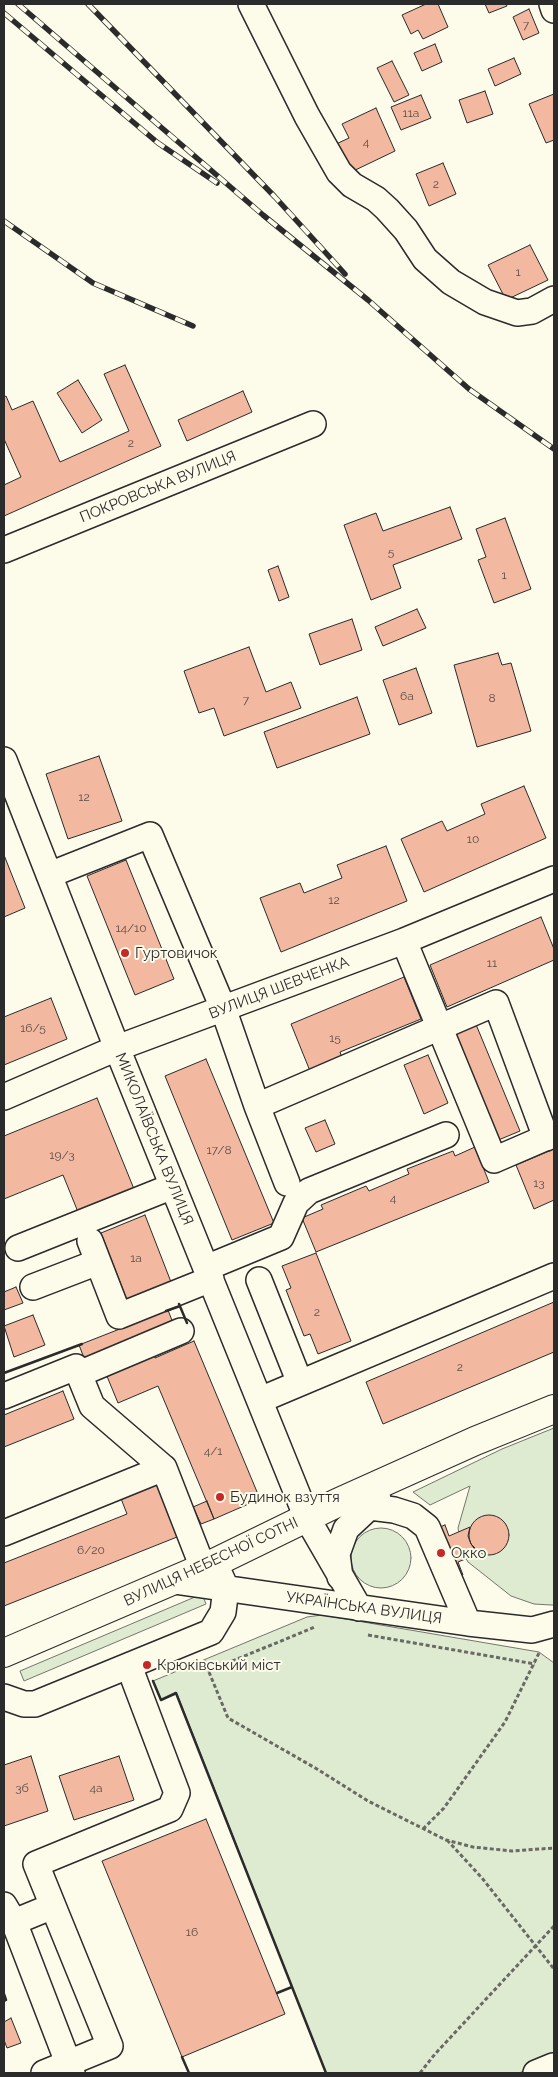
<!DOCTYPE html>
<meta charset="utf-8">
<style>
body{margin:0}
#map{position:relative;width:558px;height:2077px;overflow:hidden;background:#fdfbea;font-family:Raleway,sans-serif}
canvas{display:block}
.frame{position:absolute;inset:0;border:5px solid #2b2b2b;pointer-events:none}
</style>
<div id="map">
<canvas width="558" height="2077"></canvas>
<div class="frame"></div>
</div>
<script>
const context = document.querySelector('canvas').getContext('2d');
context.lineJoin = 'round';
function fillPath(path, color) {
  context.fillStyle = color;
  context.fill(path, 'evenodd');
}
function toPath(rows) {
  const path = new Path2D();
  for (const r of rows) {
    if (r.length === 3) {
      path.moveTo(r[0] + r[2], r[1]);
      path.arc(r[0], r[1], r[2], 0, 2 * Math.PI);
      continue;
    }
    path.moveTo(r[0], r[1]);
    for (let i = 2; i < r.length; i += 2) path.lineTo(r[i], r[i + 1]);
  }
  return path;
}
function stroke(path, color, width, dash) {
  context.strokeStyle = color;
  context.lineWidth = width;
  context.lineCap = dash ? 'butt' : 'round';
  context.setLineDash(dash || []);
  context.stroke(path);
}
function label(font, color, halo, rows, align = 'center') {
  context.font = font + ' Raleway,sans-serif';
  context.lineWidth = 4;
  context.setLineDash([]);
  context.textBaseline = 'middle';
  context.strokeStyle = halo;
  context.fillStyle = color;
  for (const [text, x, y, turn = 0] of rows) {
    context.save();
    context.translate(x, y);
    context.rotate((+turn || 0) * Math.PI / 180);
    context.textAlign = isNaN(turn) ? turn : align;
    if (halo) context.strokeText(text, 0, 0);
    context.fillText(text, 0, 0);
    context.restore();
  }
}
const green = toPath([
 [554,1428,554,1605,551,1605,534,1604,511,1596,468,1562,462,1551,458,1528,470,1486,430,1505,413,1492,502,1449,554,1428],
 [381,1558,30],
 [202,1594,206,1604,24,1681,20,1671,202,1594],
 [322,1615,539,1652,554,1663,554,2058,519,2073,326,2073,177,1694,161,1700,153,1681,307,1617,322,1615]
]);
const building = toPath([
 [426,4,438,4,448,27,423,39,418,30,411,34,402,15,426,4],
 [485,4,506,4,507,6,489,13,485,4],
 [529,9,539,33,523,40,513,17,529,9],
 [435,44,442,62,422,71,414,53,435,44],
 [514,58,521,74,495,86,488,69,514,58],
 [392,61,409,95,394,102,377,68,392,61],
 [485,91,493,114,467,123,459,100,485,91],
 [554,94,554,140,546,143,529,104,554,94],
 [421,95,431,118,401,130,391,107,421,95],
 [376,108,395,151,347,174,334,145,349,138,342,124,376,108],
 [443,163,456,194,429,206,416,174,443,163],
 [530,245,548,280,506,300,488,265,530,245],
 [125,365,161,446,4,516,4,485,21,477,4,439,4,397,6,396,12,410,33,401,60,462,129,431,104,374,125,365],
 [78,380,102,420,82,433,57,393,78,380],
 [243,391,252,412,187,441,178,420,243,391],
 [450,507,462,539,393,565,401,588,371,600,344,525,376,513,383,531,450,507],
 [505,518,531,589,494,603,478,560,486,557,476,529,505,518],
 [278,566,289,597,279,601,268,570,278,566],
 [417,609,426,628,383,646,375,627,417,609],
 [352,619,362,650,320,665,309,634,352,619],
 [249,647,266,692,291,682,301,708,224,736,214,708,199,713,184,671,249,647],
 [498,653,502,665,511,663,531,731,477,747,454,665,498,653],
 [416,668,432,713,399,725,383,680,416,668],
 [357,697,370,734,277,768,264,732,357,697],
 [99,756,122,821,68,839,46,774,99,756],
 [524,786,546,838,424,892,401,839,442,821,447,831,485,814,481,804,524,786],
 [386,846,407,901,281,952,260,898,300,883,304,893,342,878,337,865,386,846],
 [4,855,25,908,4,917,4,855],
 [126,860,174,979,135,995,87,876,126,860],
 [541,917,554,949,554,960,447,1007,430,965,541,917],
 [404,977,421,1019,340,1052,342,1058,310,1071,291,1024,404,977],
 [51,998,67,1039,4,1065,4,1017,51,998],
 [475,1022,520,1131,496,1141,451,1033,475,1022],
 [428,1055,448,1103,424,1114,404,1065,428,1055],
 [206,1059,274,1223,232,1240,165,1076,206,1059],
 [97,1098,134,1189,78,1212,63,1175,4,1199,4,1136,97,1098],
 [325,1120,335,1144,316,1152,305,1128,325,1120],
 [475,1147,489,1182,316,1252,302,1218,323,1209,321,1205,366,1186,369,1191,409,1174,407,1169,453,1151,455,1156,475,1147],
 [554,1149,554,1200,534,1209,516,1165,554,1149],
 [145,1215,171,1282,127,1300,101,1233,145,1215],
 [316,1253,351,1341,318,1354,310,1334,304,1336,286,1290,291,1288,282,1266,316,1253],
 [16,1287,23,1303,4,1310,4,1292,16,1287],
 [554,1302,554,1352,383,1424,366,1382,554,1302],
 [168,1310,173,1323,84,1358,79,1345,168,1310],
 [33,1315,45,1345,14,1357,4,1326,33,1315],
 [194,1341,260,1499,214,1519,158,1386,118,1403,104,1369,152,1349,155,1358,194,1341],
 [63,1391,74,1419,4,1447,4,1415,63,1391],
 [156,1481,177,1537,4,1606,4,1563,127,1514,120,1496,156,1481],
 [207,1501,214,1519,201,1524,193,1507,207,1501],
 [489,1535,20],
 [445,1525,449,1536,470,1527,468,1536,471,1544,480,1553,458,1562,463,1575,439,1584,419,1535,445,1525],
 [31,1756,48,1811,4,1826,4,1765,31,1756],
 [119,1756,134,1800,74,1820,59,1776,119,1756],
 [206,1819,285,2014,182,2057,102,1861,206,1819],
 [11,2018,21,2043,7,2048,4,2040,4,2022,11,2018]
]);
const path = toPath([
 [368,1635,535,1664],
 [204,1660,228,1718,317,1769,368,1801,446,1840,473,1847,512,1851,554,1848],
 [208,1671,315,1627],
 [423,1829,444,1808,505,1722,539,1653],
 [447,1840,482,1878,554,1969],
 [420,2073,435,2054,554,1926]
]);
const minor = toPath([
 [251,4,307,116,339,172,352,185,376,199,387,209,406,230,425,259,451,282,485,302,517,313,532,311,554,299],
 [552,4,554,10],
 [4,550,313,424],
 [4,760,117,1048,307,1518,359,1608],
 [49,875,150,835,223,1008,257,1106,496,1003,546,1138],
 [404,941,494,1160,554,1134],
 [4,1097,117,1048,404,941,554,879],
 [257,1106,287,1183],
 [90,1241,119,1316,211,1279],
 [18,1248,173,1186],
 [206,1268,281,1237,296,1203,309,1191,446,1135],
 [259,1280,300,1383],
 [33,1287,98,1262],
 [79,1374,92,1406,164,1468,203,1568],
 [4,1396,76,1367,79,1374,181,1331],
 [260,1400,554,1276],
 [337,1503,394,1510,413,1516,427,1527,468,1623],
 [4,1533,164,1468],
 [340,1577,337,1554,346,1529,378,1499],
 [174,1581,468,1623,532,1630,554,1624],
 [4,1697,24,1704,35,1704,211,1632,223,1612,226,1588,220,1575],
 [4,1905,14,1922,72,2073],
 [14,1922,53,1906,36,1864,170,1809,177,1793,129,1666],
 [44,2073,110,2046,53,1906],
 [536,2073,553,2066,554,2068]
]);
const highway = toPath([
 [4,1653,214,1563,337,1503,475,1441,554,1409]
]);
const rail = toPath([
 [18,4,263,215,368,300,469,389,554,449],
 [88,4,275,197,345,274],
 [4,13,158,143,217,183],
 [4,221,93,283,193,326]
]);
const wall = toPath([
 [179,1304,187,1323],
 [166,1311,180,1306],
 [4,1373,82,1344],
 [153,1681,161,1700,176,1693,326,2073],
 [277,1993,292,1987],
 [4,1994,6,2000,4,2001],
 [182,2057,189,2073]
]);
const markers = [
 [125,953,5,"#c62828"],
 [220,1497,5,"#c62828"],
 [441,1553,5,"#c62828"],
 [147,1665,5,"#c62828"]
];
const numberNames = [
 ["7",526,25],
 ["11а",411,113],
 ["4",366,142],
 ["2",436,184],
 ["1",518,272],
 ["2",131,443],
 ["5",391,552],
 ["1",504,575],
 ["6а",407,696],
 ["8",492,698],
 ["7",246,700],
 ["12",84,797],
 ["10",473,839],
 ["12",334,900],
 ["14/10",131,928],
 ["11",492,963],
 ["16/5",33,1028],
 ["15",335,1038],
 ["17/8",219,1150],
 ["19/3",62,1155],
 ["13",539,1183],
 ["4",393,1198],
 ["1а",136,1258],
 ["2",317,1312],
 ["2",460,1367],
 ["4/1",213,1451],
 ["6/20",91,1550],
 ["3б",22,1788],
 ["4а",96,1788],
 ["16",192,1932]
];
const streetNames = [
 ["ПОКРОВСЬКА ВУЛИЦЯ",158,487,-22],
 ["ВУЛИЦЯ ШЕВЧЕНКА",279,988,-21],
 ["МИКОЛАЇВСЬКА ВУЛИЦЯ",154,1139,68],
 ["ВУЛИЦЯ НЕБЕСНОЇ СОТНІ",211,1562,-25],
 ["УКРАЇНСЬКА ВУЛИЦЯ",364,1608,8]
];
const poiNames = [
 ["Гуртовичок",135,953],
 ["Будинок взуття",230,1497],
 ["Окко",451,1553],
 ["Крюківський міст",157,1665]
];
fillPath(green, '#deebd1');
stroke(green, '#74746e', 1);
fillPath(building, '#f2b8a0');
stroke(building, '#2b2b2b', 1);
stroke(minor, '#2b2b2b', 28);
stroke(highway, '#2b2b2b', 30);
stroke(path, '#6a6964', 3, [4, 2.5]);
stroke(minor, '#fdfbea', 25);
stroke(highway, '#fdfbea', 28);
stroke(rail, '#2b2b2b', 5.5);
stroke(rail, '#fdfbea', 4, [11]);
stroke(wall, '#2b2b2b', 2.5);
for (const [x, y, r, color] of markers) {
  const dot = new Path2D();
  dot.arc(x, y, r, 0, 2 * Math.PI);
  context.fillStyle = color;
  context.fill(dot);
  stroke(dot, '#fdfbea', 2);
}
label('12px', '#5d4e48', null, numberNames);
label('15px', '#2b2b2b', '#fdfbea', streetNames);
label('15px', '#2b2b2b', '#fdfbea', poiNames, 'left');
</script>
